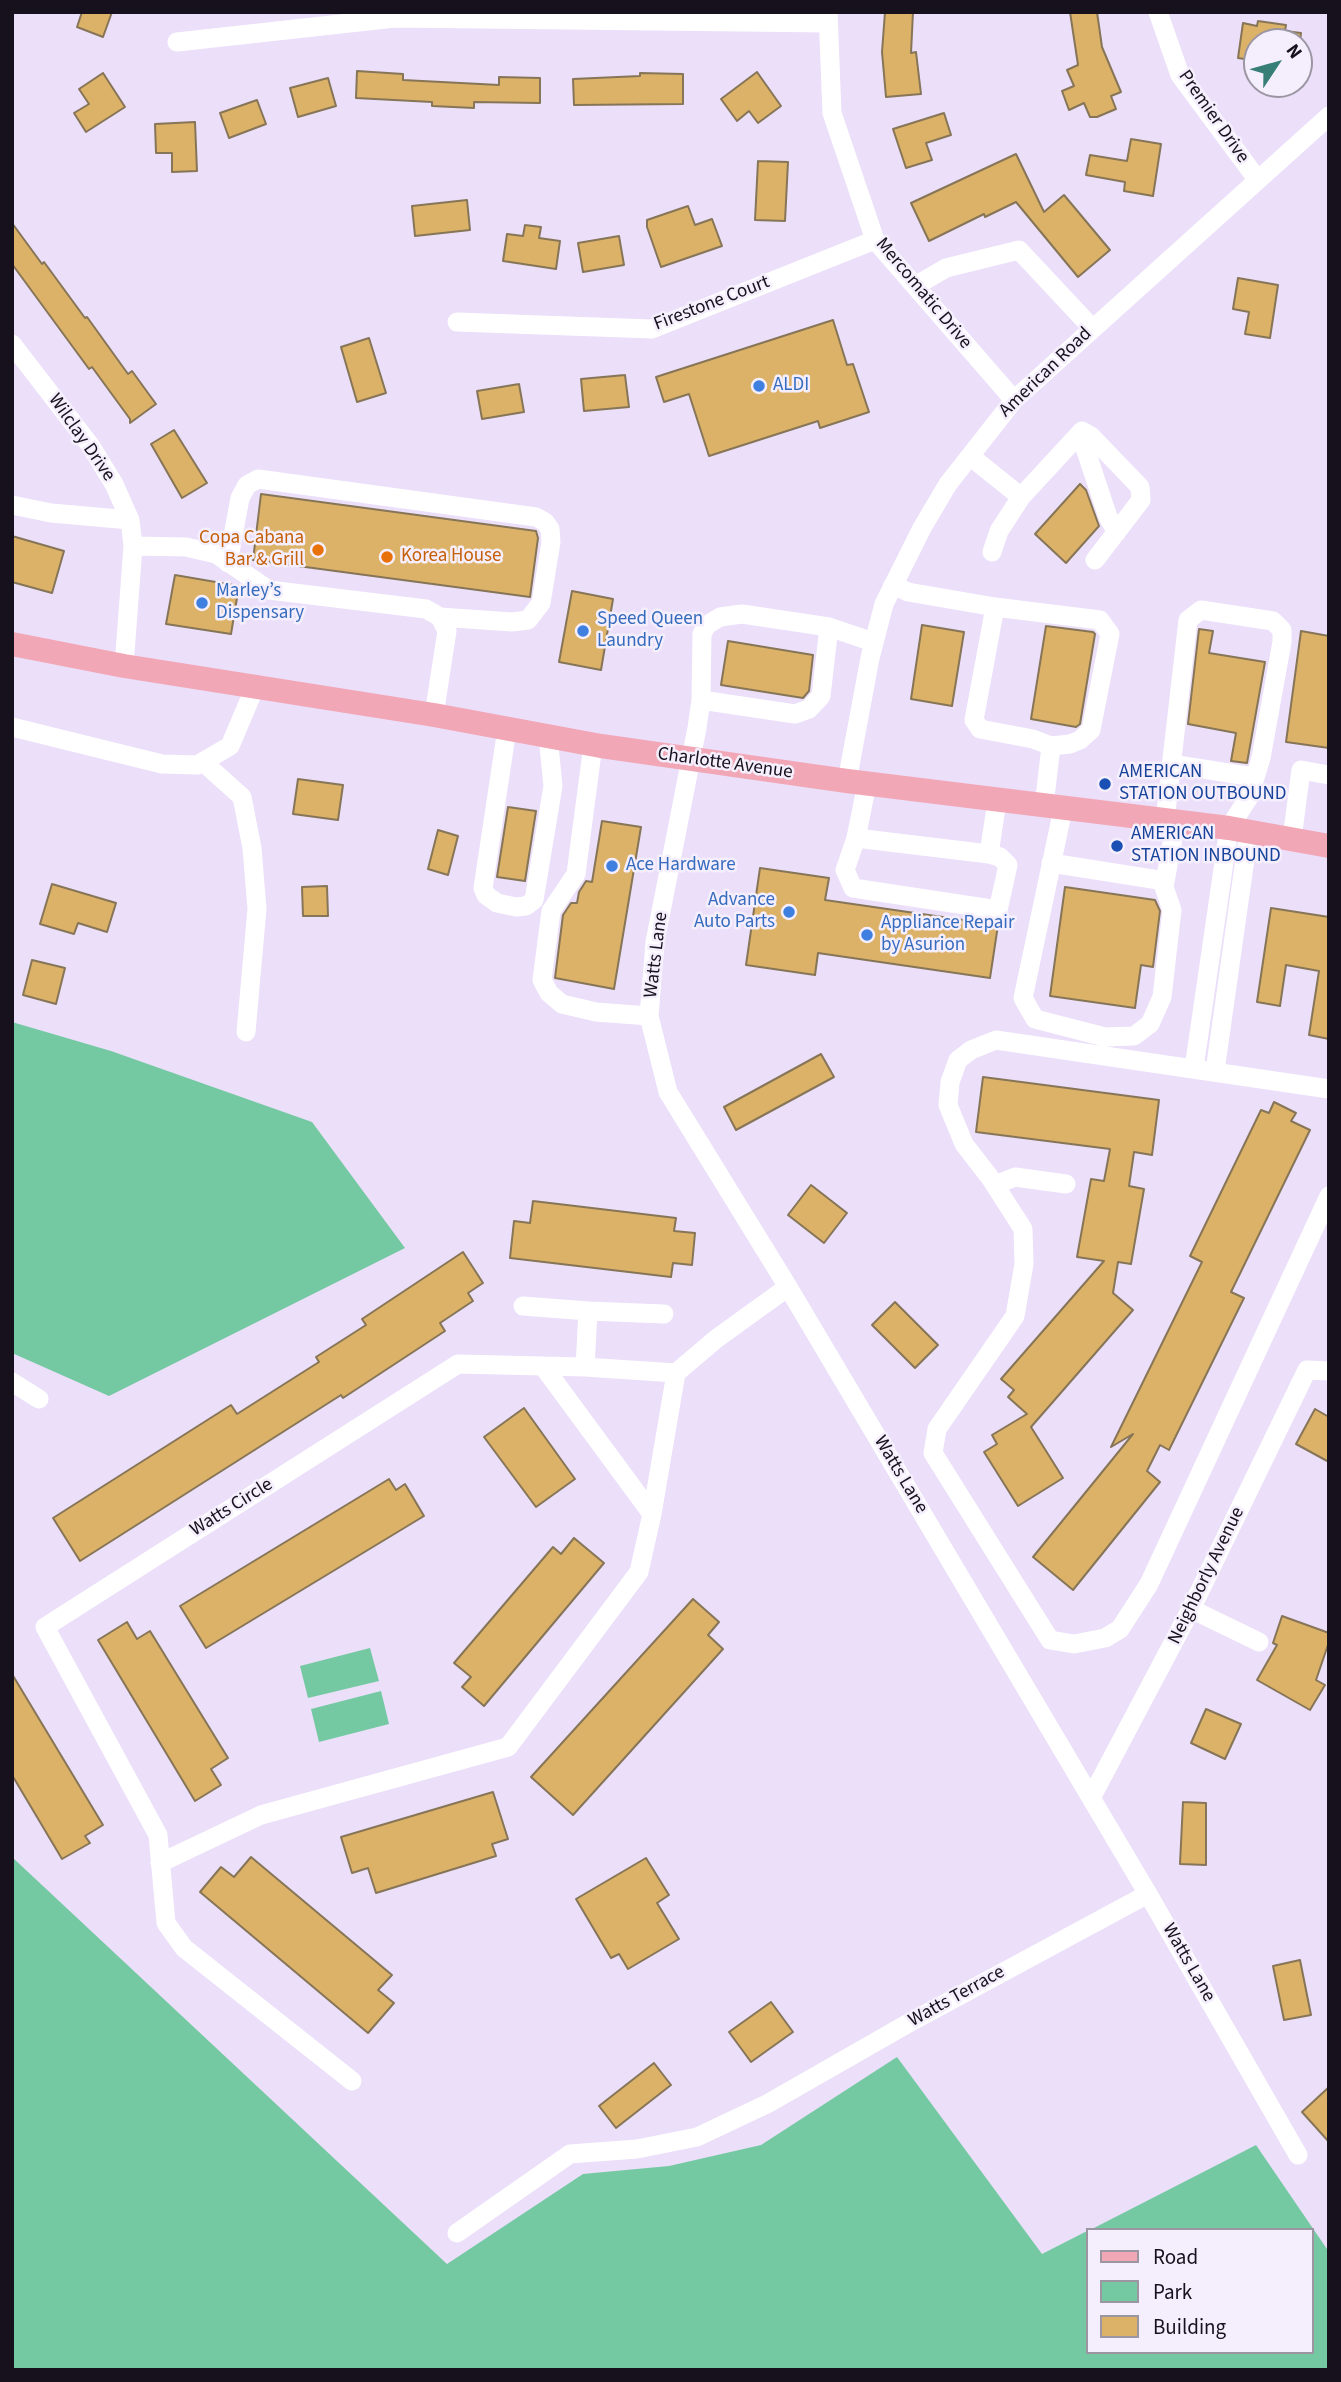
<!DOCTYPE html>
<meta charset="utf-8">
<style>
body{margin:0}
#map{position:relative;width:1341px;height:2382px;overflow:hidden;background:#ebdffa;font-family:"Source Sans 3",sans-serif}
canvas{display:block}
.frame{position:absolute;inset:0;border:14px solid #17111d;pointer-events:none}
.legend{position:absolute;left:1086px;top:2228px;width:228px;height:126px;box-sizing:border-box;background:#f5effd;border:2px solid #9c96a3;margin:0;padding:9px 12px;list-style:none;font-size:21px;color:#17111d}
.legend li{display:flex;align-items:center;gap:14px;height:35px}
.legend b{width:35px;border:2px solid #9c96a3}
.north{position:absolute;left:1243px;top:28px;width:70px;height:70px;box-sizing:border-box;background:#f5effd;border:2px solid #9c96a3;border-radius:50%;rotate:54deg;font-size:19px;font-weight:700;line-height:28px;text-align:center;color:#17111d}
.north::after{content:'';display:block;margin:auto;width:24px;height:32px;background:#377e77;clip-path:polygon(50% 0,100% 100%,50% 72%,0 100%)}
</style>
<div id="map">
<canvas width="1341" height="2382"></canvas>
<div class="frame"></div>
<ul class="legend">
<li><b style="height:9px;background:#f2a7b6"></b>Road</li>
<li><b style="height:19px;background:#75c9a2"></b>Park</li>
<li><b style="height:19px;background:#dcb268"></b>Building</li>
</ul>
<div class="north">N</div>
</div>
<script>
const context = document.querySelector('canvas').getContext('2d');
context.lineJoin = 'round';
function fillPath(path, color) {
  context.fillStyle = color;
  context.fill(path, 'evenodd');
}
function toPath(rows) {
  const path = new Path2D();
  for (const r of rows) {
    path.moveTo(r[0], r[1]);
    for (let i = 2; i < r.length; i += 2) path.lineTo(r[i], r[i + 1]);
  }
  return path;
}
function stroke(path, color, width, dash) {
  context.strokeStyle = color;
  context.lineWidth = width;
  context.lineCap = dash ? 'butt' : 'round';
  context.setLineDash(dash || []);
  context.stroke(path);
}
function label(font, color, halo, rows, align = 'center') {
  context.font = font + ' "Source Sans 3",sans-serif';
  context.lineWidth = 5;
  context.setLineDash([]);
  context.textBaseline = 'middle';
  context.strokeStyle = halo;
  context.fillStyle = color;
  for (const [text, x, y, turn = 0] of rows) {
    context.save();
    context.translate(x, y);
    context.rotate((+turn || 0) * Math.PI / 180);
    context.textAlign = isNaN(turn) ? turn : align;
    if (halo) context.strokeText(text, 0, 0);
    context.fillText(text, 0, 0);
    context.restore();
  }
}
const green = toPath([
 [12,1022,111,1051,312,1122,405,1248,109,1396,12,1353],
 [370,1648,379,1681,308,1698,300,1666],
 [381,1691,389,1724,319,1742,311,1709],
 [12,1857,447,2264,583,2174,669,2166,761,2145,897,2057,1042,2254,1087,2231,1087,2352,1311,2352,1311,2230,1090,2230,1256,2145,1329,2252,1329,2370,12,2370]
]);
const building = toPath([
 [82,12,112,12,103,37,77,27,82,12],
 [885,12,913,12,911,53,916,52,921,94,886,97,882,52,885,12],
 [1070,12,1097,12,1102,47,1121,92,1111,96,1116,109,1097,117,1090,117,1084,103,1069,110,1062,91,1074,86,1067,70,1078,65,1070,12],
 [1258,21,1286,25,1285,31,1301,33,1300,42,1257,42,1257,61,1238,58,1243,23,1257,26,1258,21],
 [357,71,403,74,403,80,499,85,499,77,540,78,540,103,474,102,474,108,432,106,432,102,356,98,357,71],
 [757,72,781,106,758,123,749,111,737,121,721,99,757,72],
 [103,73,125,107,86,132,74,113,89,104,79,89,103,73],
 [640,73,683,74,683,104,574,105,573,79,640,76,640,73],
 [328,78,336,106,298,117,290,88,328,78],
 [257,100,266,124,229,138,220,113,257,100],
 [944,113,951,135,926,143,932,160,906,168,893,129,944,113],
 [195,122,197,171,172,172,172,153,156,153,155,124,195,122],
 [1131,139,1161,144,1153,196,1124,191,1125,182,1086,175,1090,155,1127,161,1131,139],
 [1016,154,1044,212,1064,195,1110,250,1078,277,1016,202,985,217,984,214,929,241,911,203,1016,154],
 [758,161,788,162,785,221,755,220,758,161],
 [467,200,470,230,415,236,412,206,467,200],
 [688,206,695,225,712,219,722,246,661,267,647,227,647,220,688,206],
 [12,223,42,264,44,262,85,318,87,317,128,374,132,371,156,404,130,423,130,419,92,367,89,369,12,264,12,223],
 [525,225,541,227,539,238,560,241,556,269,503,261,507,234,523,236,525,225],
 [619,236,624,265,583,272,578,243,619,236],
 [1238,278,1278,285,1270,338,1245,334,1249,312,1233,309,1238,278],
 [833,320,847,365,853,364,869,412,820,428,818,421,709,456,689,394,664,402,656,377,833,320],
 [369,338,386,393,357,402,341,347,369,338],
 [625,375,629,407,584,411,581,379,625,375],
 [519,384,524,412,482,419,477,391,519,384],
 [174,430,207,483,182,498,151,444,174,430],
 [1080,484,1086,490,1099,526,1066,563,1035,534,1080,484],
 [261,494,536,531,538,538,530,597,253,560,261,494],
 [12,536,64,551,52,593,12,582,12,536],
 [175,575,239,586,231,634,166,624,175,575],
 [572,591,613,599,601,670,559,662,572,591],
 [922,625,964,632,952,706,911,699,922,625],
 [1046,626,1093,632,1095,634,1080,724,1076,727,1031,719,1046,626],
 [1199,629,1213,631,1209,653,1265,662,1247,763,1231,761,1236,733,1188,724,1199,629],
 [1301,631,1329,636,1329,748,1286,742,1301,631],
 [728,641,813,655,809,691,803,698,721,685,728,641],
 [298,779,343,785,338,820,293,814,298,779],
 [508,807,536,811,525,881,497,877,508,807],
 [602,821,641,827,614,989,555,978,563,915,571,903,577,903,579,892,586,881,592,882,602,821],
 [438,830,458,836,448,875,428,869,438,830],
 [760,868,829,878,825,900,998,925,990,978,818,953,815,975,746,965,760,868],
 [52,884,116,903,107,932,78,923,74,934,40,924,52,884],
 [327,886,328,916,303,916,302,887,327,886],
 [1065,887,1155,900,1160,911,1153,967,1141,965,1135,1008,1050,996,1065,887],
 [1271,908,1329,917,1329,1039,1309,1035,1319,971,1286,965,1280,1006,1257,1002,1271,908],
 [32,960,65,968,56,1004,23,995,32,960],
 [821,1054,834,1077,736,1130,724,1107,821,1054],
 [983,1077,1159,1100,1152,1155,1134,1152,1129,1186,1144,1189,1131,1264,1118,1262,1113,1293,1133,1310,1031,1427,1063,1478,1018,1506,984,1452,997,1444,992,1435,1027,1414,1008,1397,1014,1390,1001,1379,1104,1261,1077,1257,1091,1179,1104,1181,1110,1149,976,1132,983,1077],
 [1274,1102,1296,1113,1291,1121,1310,1130,1231,1292,1244,1298,1169,1450,1160,1445,1147,1471,1160,1482,1073,1590,1033,1557,1133,1434,1111,1447,1202,1262,1190,1256,1261,1110,1269,1113,1274,1102],
 [811,1185,847,1213,824,1243,788,1215,811,1185],
 [533,1201,676,1218,674,1231,695,1233,692,1265,673,1263,671,1277,510,1258,514,1221,530,1223,533,1201],
 [463,1252,483,1283,468,1293,473,1301,440,1323,445,1331,343,1398,341,1395,80,1561,53,1518,231,1405,237,1414,319,1362,316,1357,366,1325,362,1319,463,1252],
 [895,1302,938,1345,915,1368,872,1325,895,1302],
 [524,1408,575,1479,536,1507,484,1437,524,1408],
 [1315,1409,1329,1417,1329,1462,1296,1444,1315,1409],
 [389,1479,396,1490,405,1484,424,1516,206,1648,180,1606,389,1479],
 [574,1538,604,1563,484,1706,462,1687,471,1677,454,1663,553,1547,561,1554,574,1538],
 [693,1599,719,1622,708,1635,723,1649,573,1815,531,1777,693,1599],
 [1282,1616,1329,1633,1329,1642,1316,1680,1325,1685,1310,1710,1257,1680,1277,1645,1273,1643,1282,1616],
 [127,1622,137,1639,150,1631,228,1758,211,1769,221,1785,195,1801,98,1640,127,1622],
 [12,1674,103,1825,85,1836,90,1843,62,1859,12,1775,12,1674],
 [1206,1709,1241,1724,1225,1759,1191,1743,1206,1709],
 [493,1792,508,1839,492,1844,496,1856,376,1893,368,1868,352,1873,341,1837,493,1792],
 [1183,1802,1206,1803,1206,1865,1180,1864,1183,1802],
 [251,1857,392,1975,378,1990,394,2003,368,2033,200,1892,221,1867,234,1877,251,1857],
 [646,1858,669,1895,657,1903,679,1939,628,1969,619,1954,611,1958,576,1899,646,1858],
 [1300,1960,1311,2015,1284,2020,1273,1966,1300,1960],
 [771,2002,793,2032,751,2062,729,2032,771,2002],
 [654,2063,671,2085,616,2128,599,2106,654,2063],
 [1329,2087,1329,2142,1302,2112,1329,2087]
]);
const minor = toPath([
 [828,12,832,113,875,240,1014,400],
 [1158,12,1180,75,1257,179],
 [177,42,395,18,828,23],
 [915,286,946,268,1019,250,1092,328],
 [457,322,652,329,875,240],
 [12,344,90,445,114,484,130,520,133,546,124,666],
 [1080,433,1108,517,1117,532],
 [970,456,1021,497,1082,431,1091,436,1140,487,1141,500,1095,560],
 [12,505,51,513,130,520],
 [133,546,186,547,216,554,269,590,426,609,440,617,447,631,434,715],
 [992,552,999,531,1021,497],
 [228,563,240,498,247,485,258,479,536,517,545,522,550,529,551,542,541,603,528,620,512,622,440,617],
 [893,585,908,592,995,607,974,720,980,729,1033,739,1051,746,1044,806],
 [995,607,1100,620,1110,634,1091,730,1080,740,1070,744,1051,746],
 [873,642,829,627,742,614,720,617,707,625,702,634,701,700,697,728,655,942,649,1016,668,1092,788,1287,1148,1894,1298,2155],
 [701,700,795,714,809,709,821,696,829,627],
 [12,727,162,764,197,765,230,746,255,687],
 [507,729,483,888,486,895,497,903,516,907,526,906,534,900,553,786,548,736],
 [593,745,576,874,551,911,542,980,549,993,562,1004,596,1012,649,1016],
 [203,762,242,797,252,848,257,909,246,1032],
 [1171,764,1254,777],
 [847,781,870,658,884,604,922,528,948,484,1014,400,1329,116],
 [867,784,856,838,845,870,853,888,998,910,1008,865,1000,857,989,854,997,801],
 [1063,809,1023,998,1035,1019,1105,1037,1134,1036,1150,1024,1162,997,1172,910,1164,887,1176,822],
 [1165,820,1188,620,1201,610,1273,621,1282,630,1282,642,1261,758,1249,797,1229,828,1194,1068],
 [856,838,989,854],
 [1292,839,1301,770,1329,775],
 [1051,863,1165,881],
 [1215,1071,1249,831],
 [1329,1089,996,1040,971,1050,958,1060,950,1082,948,1105,964,1144,991,1179,1023,1229,1024,1264,1015,1316,937,1429,933,1453,1050,1640,1074,1644,1105,1638,1120,1629,1149,1584,1329,1196],
 [995,1185,1015,1177,1066,1184],
 [523,1306,588,1311,585,1367],
 [588,1311,664,1314],
 [543,1366,652,1514],
 [12,1382,39,1399],
 [1191,1609,1259,1642],
 [1091,1798,1191,1609,1307,1370,1329,1371],
 [160,1863,261,1815,508,1747,639,1572,652,1514,676,1373],
 [352,2081,184,1948,166,1923,158,1835,45,1627,458,1364,585,1367,676,1373,716,1339,788,1287],
 [457,2233,570,2154,637,2149,697,2137,767,2104,907,2024,1148,1894]
]);
const major = toPath([
 [12,644,124,666,434,715,601,746,847,781,1229,828,1329,846]
]);
const markers = [
 [759,386,7,"#3f7fe0"],
 [318,550,7,"#e8710a"],
 [387,557,7,"#e8710a"],
 [202,603,7,"#3f7fe0"],
 [583,631,7,"#3f7fe0"],
 [1105,784,7,"#1a4fb4"],
 [1117,846,7,"#1a4fb4"],
 [612,866,7,"#3f7fe0"],
 [789,912,7,"#3f7fe0"],
 [867,935,7,"#3f7fe0"]
];
const streetNames = [
 ["Premier Drive",1213,117,55],
 ["Mercomatic Drive",923,294,50],
 ["Firestone Court",712,304,-21],
 ["American Road",1046,373,-44],
 ["Wilclay Drive",81,438,55],
 ["Charlotte Avenue",725,764,8],
 ["Watts Lane",657,955,-83],
 ["Watts Lane",900,1475,59],
 ["Watts Circle",232,1508,-32],
 ["Neighborly Avenue",1207,1576,-64],
 ["Watts Lane",1188,1963,60],
 ["Watts Terrace",957,1997,-29]
];
const shopNames = [
 ["ALDI",773,386],
 ["Marley’s",216,592],
 ["Dispensary",216,614],
 ["Speed Queen",597,620],
 ["Laundry",597,642],
 ["Ace Hardware",626,866],
 ["Advance",775,901,"right"],
 ["Auto Parts",775,923,"right"],
 ["Appliance Repair",881,924],
 ["by Asurion",881,946]
];
const foodNames = [
 ["Copa Cabana",304,539],
 ["Bar & Grill",304,561],
 ["Korea House",401,557,"left"]
];
const transitNames = [
 ["AMERICAN",1119,773],
 ["STATION OUTBOUND",1119,795],
 ["AMERICAN",1131,835],
 ["STATION INBOUND",1131,857]
];
fillPath(green, '#75c9a2');
fillPath(building, '#dcb268');
stroke(building, '#877557', 2);
stroke(minor, '#fff', 19);
stroke(major, '#f2a7b6', 24);
for (const [x, y, r, color] of markers) {
  const dot = new Path2D();
  dot.arc(x, y, r, 0, 2 * Math.PI);
  context.fillStyle = color;
  context.fill(dot);
  stroke(dot, '#f5effd', 2.5);
}
label('19px', '#17111d', '#f5effd', streetNames);
label('19px', '#366cbe', '#f5effd', shopNames, 'left');
label('19px', '#c56008', '#f5effd', foodNames, 'right');
label('19px', '#164399', '#f5effd', transitNames, 'left');
</script>
